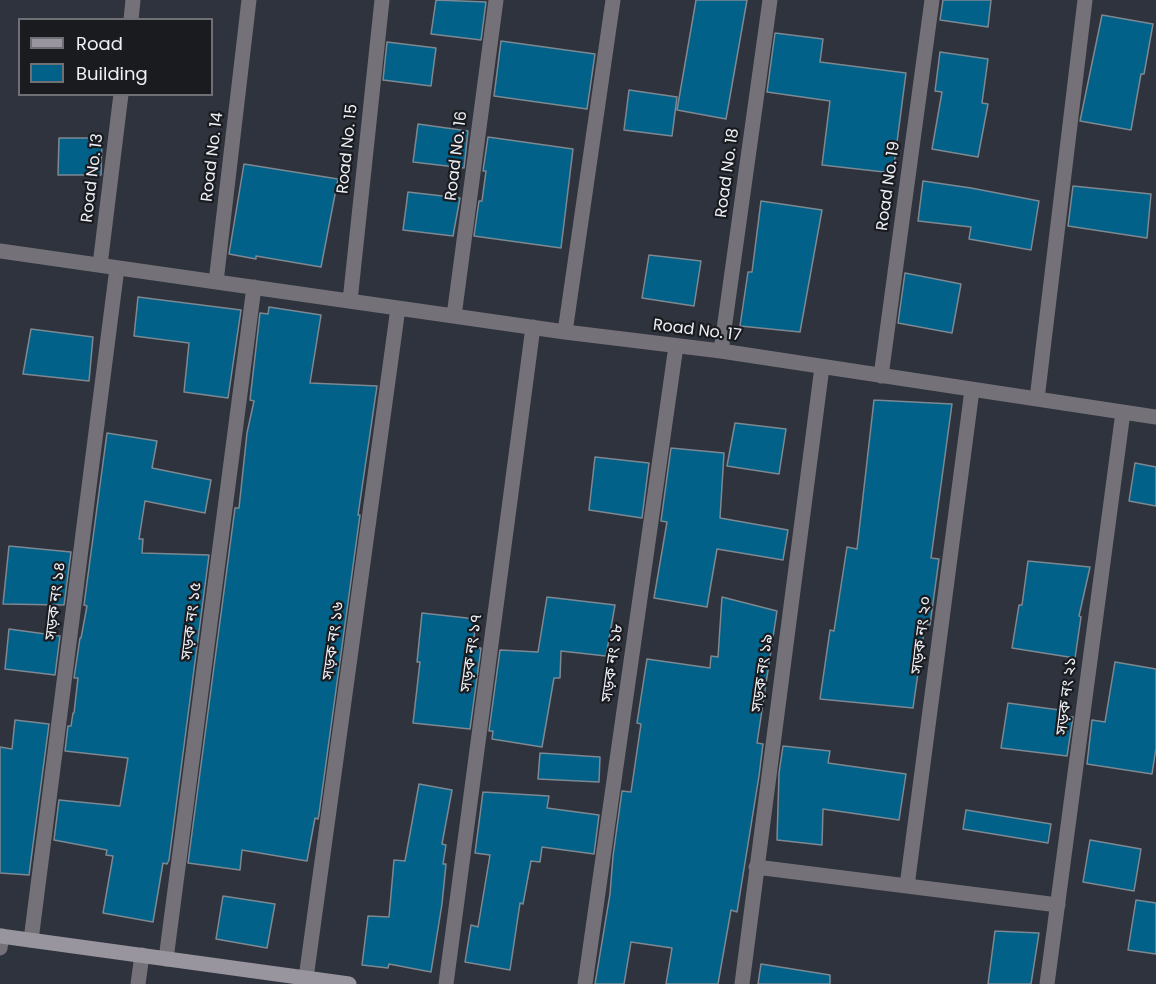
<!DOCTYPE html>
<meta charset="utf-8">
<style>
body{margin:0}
#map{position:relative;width:1156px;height:984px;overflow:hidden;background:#2f333d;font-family:Poppins,sans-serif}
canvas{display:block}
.legend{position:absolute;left:18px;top:18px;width:195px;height:78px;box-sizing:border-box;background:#191b1f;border:2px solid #6e7075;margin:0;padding:8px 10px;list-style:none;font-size:18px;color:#edeff6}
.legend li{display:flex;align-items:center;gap:12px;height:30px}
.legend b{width:30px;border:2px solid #6e7075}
</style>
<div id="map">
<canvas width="1156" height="984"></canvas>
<ul class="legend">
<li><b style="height:8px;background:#98959e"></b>Road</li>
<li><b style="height:16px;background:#016189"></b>Building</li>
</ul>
</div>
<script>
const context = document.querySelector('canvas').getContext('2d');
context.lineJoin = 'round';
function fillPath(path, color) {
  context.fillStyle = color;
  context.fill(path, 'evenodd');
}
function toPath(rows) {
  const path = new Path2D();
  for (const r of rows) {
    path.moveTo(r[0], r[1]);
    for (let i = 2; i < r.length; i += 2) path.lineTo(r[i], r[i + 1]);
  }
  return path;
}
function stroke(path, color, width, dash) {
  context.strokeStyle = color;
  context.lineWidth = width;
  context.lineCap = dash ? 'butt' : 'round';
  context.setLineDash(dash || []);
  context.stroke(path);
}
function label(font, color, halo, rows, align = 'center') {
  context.font = font + ' Poppins,"Noto Sans Bengali",sans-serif';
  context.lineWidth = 4.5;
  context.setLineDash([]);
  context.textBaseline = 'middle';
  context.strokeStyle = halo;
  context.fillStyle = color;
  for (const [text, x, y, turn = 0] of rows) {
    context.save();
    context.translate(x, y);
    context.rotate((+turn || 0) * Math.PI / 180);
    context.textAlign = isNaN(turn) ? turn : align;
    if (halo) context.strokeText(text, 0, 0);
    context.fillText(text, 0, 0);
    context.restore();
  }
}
const building = toPath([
 [436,0,486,2,481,40,431,34,436,0],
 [696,0,747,0,726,119,677,110,696,0],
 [943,0,991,0,988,27,940,20,943,0],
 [1102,15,1153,24,1144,74,1141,74,1131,130,1080,121,1102,15],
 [775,33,823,39,820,62,906,73,893,173,822,165,830,101,767,92,775,33],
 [501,41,595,54,587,109,494,96,501,41],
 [387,42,436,48,431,86,383,80,387,42],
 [940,52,988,59,982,103,988,104,978,157,932,149,942,92,935,91,940,52],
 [629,90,677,97,672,136,624,130,629,90],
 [418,124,468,131,464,168,413,162,418,124],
 [488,137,573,149,561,248,474,236,479,201,482,201,486,171,483,171,488,137],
 [59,138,102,138,101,175,58,175,59,138],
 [244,164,338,179,321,267,256,256,256,259,229,254,244,164],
 [923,181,971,188,1039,201,1031,250,969,239,971,227,918,221,923,181],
 [1073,186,1151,194,1147,238,1068,226,1073,186],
 [408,192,460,198,453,236,403,230,408,192],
 [761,201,822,210,800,332,740,326,748,272,752,272,761,201],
 [649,255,701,261,694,306,642,298,649,255],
 [905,273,961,284,952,333,898,323,905,273],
 [138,297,241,310,228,398,184,392,189,343,134,336,138,297],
 [269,307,321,315,310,383,377,386,358,515,360,515,319,814,318,819,315,818,307,861,242,850,240,870,188,863,235,508,239,508,247,433,254,401,250,400,260,313,268,314,269,307],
 [31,329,93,337,89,381,23,374,31,329],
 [874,400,952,404,931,558,939,559,930,625,925,624,913,708,820,699,830,630,834,631,847,547,857,549,874,400],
 [735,423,786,429,779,474,727,466,735,423],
 [107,433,157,441,152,468,211,480,205,513,145,501,139,539,143,539,142,553,209,555,169,860,167,864,163,863,153,922,103,913,113,856,106,855,107,850,54,840,59,800,120,806,128,758,65,751,68,726,71,726,73,713,74,713,78,678,74,678,80,638,81,638,87,606,84,605,107,433],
 [671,448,724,453,720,518,788,530,783,560,717,549,707,607,654,598,667,522,661,521,671,448],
 [595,457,649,463,642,518,589,510,595,457],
 [1135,463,1156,467,1156,506,1129,501,1135,463],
 [9,546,71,552,64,605,3,604,9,546],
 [1028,561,1090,567,1079,616,1081,617,1075,658,1012,648,1019,605,1022,605,1028,561],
 [547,597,615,605,606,656,561,651,560,678,554,678,542,747,492,739,493,731,489,731,500,650,538,652,547,597],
 [722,597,777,611,757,743,763,744,759,776,737,912,731,910,718,984,666,984,672,948,631,942,624,984,595,984,610,894,613,856,622,791,631,792,641,724,637,723,647,659,710,668,711,656,718,657,722,597],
 [422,613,476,619,473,648,481,648,470,729,413,723,420,662,417,662,422,613],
 [9,629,60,636,55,675,5,669,9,629],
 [1115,662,1156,669,1156,748,1152,774,1087,764,1092,720,1105,722,1115,662],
 [1008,703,1067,711,1066,716,1073,717,1067,756,1001,748,1008,703],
 [15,720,49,724,29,875,0,873,0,747,12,749,15,720],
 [783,746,830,751,828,763,906,774,899,820,823,809,822,845,777,840,779,773,783,746],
 [540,753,600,757,599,782,538,779,540,753],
 [419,784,452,790,442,844,446,845,443,864,446,864,442,904,431,972,389,964,388,968,362,965,368,916,389,917,394,860,405,861,419,784],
 [483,792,549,796,547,808,599,815,594,854,542,847,540,862,531,861,523,904,520,903,510,970,465,962,471,925,478,927,490,855,475,853,483,792],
 [966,810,1051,824,1048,843,963,829,966,810],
 [1090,840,1141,849,1134,891,1083,882,1090,840],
 [223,896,275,904,267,948,216,939,223,896],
 [1136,900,1156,903,1156,954,1128,950,1136,900],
 [995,931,1039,933,1031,984,988,984,995,931],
 [761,964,830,975,830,984,758,984,761,964]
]);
const street = toPath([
 [131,20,133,0],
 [0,251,565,332,721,351,1156,417],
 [100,265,121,94],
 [216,282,249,0],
 [350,301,382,0],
 [454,316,496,0],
 [565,332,613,0],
 [721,351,770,0],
 [881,376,932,0],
 [1037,399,1085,0],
 [756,867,1058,905],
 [907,886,972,390],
 [31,940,117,268],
 [0,948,2,936],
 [166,959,254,287],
 [306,978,398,308],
 [138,984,142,955],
 [446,984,533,327],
 [585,984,676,346],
 [742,984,822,367],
 [1047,984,1123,412]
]);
const secondary = toPath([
 [0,936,349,984]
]);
const streetNames = [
 ["Road No. 15",348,149,-84],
 ["Road No. 16",457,156,-83],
 ["Road No. 14",213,157,-83],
 ["Road No. 18",728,173,-82],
 ["Road No. 13",93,178,-83],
 ["Road No. 19",889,186,-82],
 ["Road No. 17",697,331,7],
 ["সড়ক নং ১৪",56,601,-83],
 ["সড়ক নং ১৫",192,621,-83],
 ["সড়ক নং ২০",922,635,-83],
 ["সড়ক নং ১৬",334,641,-82],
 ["সড়ক নং ১৭",472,653,-82],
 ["সড়ক নং ১৮",613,663,-82],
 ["সড়ক নং ১৯",763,673,-82],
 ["সড়ক নং ২১",1067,696,-83]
];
fillPath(building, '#016189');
stroke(building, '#7d8992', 1.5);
stroke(street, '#747278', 15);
stroke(secondary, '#98959e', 15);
label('16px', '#edeff6', '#191b1f', streetNames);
</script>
